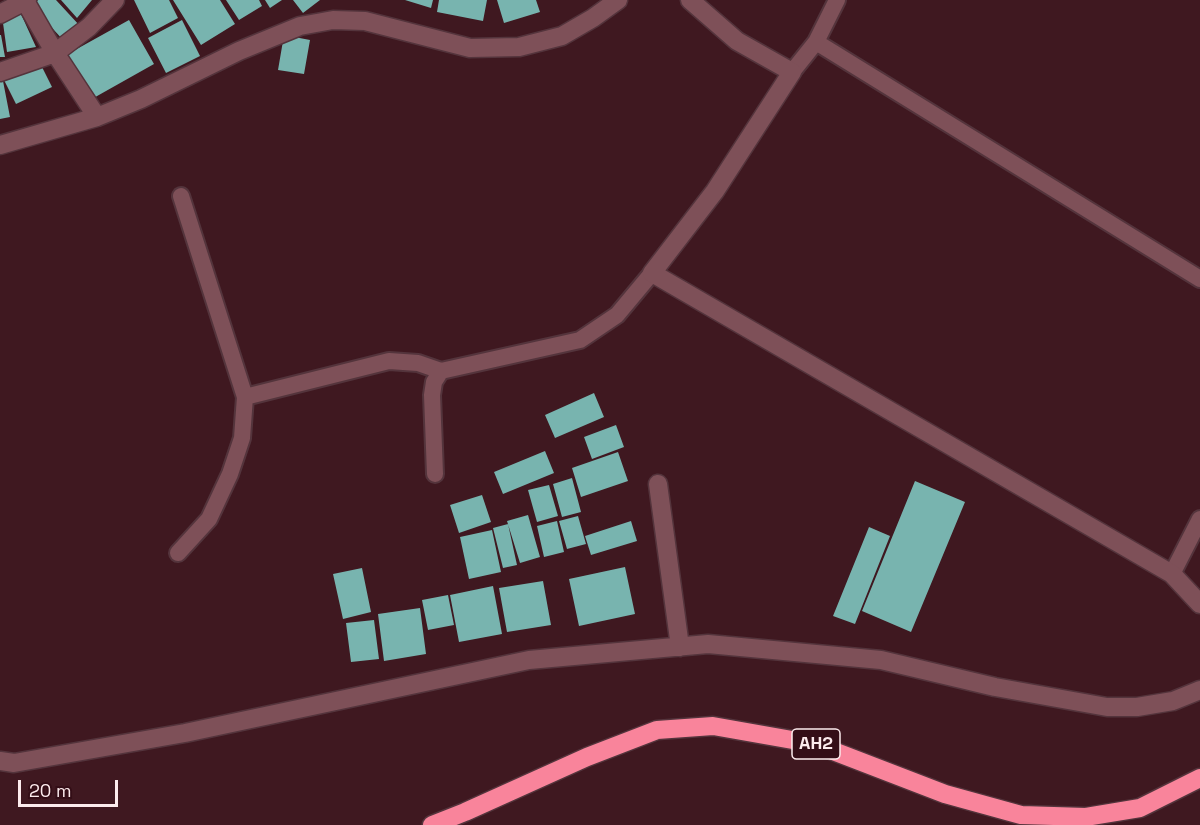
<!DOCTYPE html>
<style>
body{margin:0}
#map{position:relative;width:1200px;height:825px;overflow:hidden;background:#3f1820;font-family:"Space Grotesk",sans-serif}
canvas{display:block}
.scale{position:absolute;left:18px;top:780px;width:100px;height:27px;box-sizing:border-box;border:3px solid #fcebed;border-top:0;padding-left:8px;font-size:18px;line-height:21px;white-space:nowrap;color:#fcebed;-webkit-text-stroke:4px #340e17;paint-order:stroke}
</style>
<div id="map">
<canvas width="1200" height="825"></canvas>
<div class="scale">20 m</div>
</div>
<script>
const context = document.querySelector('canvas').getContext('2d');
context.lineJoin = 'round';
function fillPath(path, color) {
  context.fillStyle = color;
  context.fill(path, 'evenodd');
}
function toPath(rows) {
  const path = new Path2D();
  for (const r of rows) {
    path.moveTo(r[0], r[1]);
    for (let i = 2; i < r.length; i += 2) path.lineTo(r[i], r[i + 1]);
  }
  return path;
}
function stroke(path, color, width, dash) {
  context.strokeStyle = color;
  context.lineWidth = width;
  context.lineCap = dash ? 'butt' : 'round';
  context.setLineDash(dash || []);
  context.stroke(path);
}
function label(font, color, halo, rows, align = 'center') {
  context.font = font + ' "Space Grotesk",sans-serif';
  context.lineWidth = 6;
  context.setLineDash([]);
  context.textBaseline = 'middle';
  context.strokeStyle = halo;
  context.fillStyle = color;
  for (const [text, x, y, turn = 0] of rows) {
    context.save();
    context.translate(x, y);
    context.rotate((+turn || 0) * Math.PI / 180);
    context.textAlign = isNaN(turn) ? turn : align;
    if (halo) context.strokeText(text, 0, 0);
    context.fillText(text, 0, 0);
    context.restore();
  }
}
const building = toPath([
 [38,0,56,0,80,26,64,41,32,6],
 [61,0,92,0,77,18],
 [134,0,169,0,178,18,150,33],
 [173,0,220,0,235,24,201,45],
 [226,0,259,0,262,6,239,20],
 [265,0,282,0,270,8],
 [293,0,320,0,303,13],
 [405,0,433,0,431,8],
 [439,0,487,0,483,21,437,12],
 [497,0,536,0,540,12,504,23],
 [21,14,36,47,7,52,3,23],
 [129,20,154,64,90,100,66,55],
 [182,20,200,56,166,73,148,38],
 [0,35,1,35,5,57,0,57],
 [284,35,310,40,304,74,278,70],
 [40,63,52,87,16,104,4,80],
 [0,81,3,81,10,117,0,119],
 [594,393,604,417,555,438,545,415],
 [616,425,624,447,592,459,584,437],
 [545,451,554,473,503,494,494,472],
 [618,452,628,481,581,497,572,468],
 [572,478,581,512,562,517,553,484],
 [915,481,965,502,911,632,862,611],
 [549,485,558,516,537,522,528,490],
 [482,495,491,522,459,533,450,505],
 [528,515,540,557,520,563,507,521],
 [578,516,586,544,567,549,559,521],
 [557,521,564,552,544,557,537,526],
 [631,521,637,541,591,555,585,536],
 [508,524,517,565,503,568,493,528],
 [869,527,890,536,855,624,833,616],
 [492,530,501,572,469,579,460,537],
 [625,567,635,614,579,626,569,579],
 [362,568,371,612,343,619,333,574],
 [543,581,551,625,507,632,499,588],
 [493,586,502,634,459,642,450,595],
 [448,595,454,625,428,630,422,600],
 [420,608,426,654,384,661,378,614],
 [374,620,379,659,351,662,346,623]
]);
const lane = toPath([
 [816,42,1200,279],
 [792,72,816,42,837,0],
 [245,397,389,361,418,363,441,371],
 [435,474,432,395,434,382,441,371,580,340,617,315,652,273],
 [178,553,209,519,230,474,242,438,245,397,181,196],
 [1172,574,1200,519]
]);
const street = toPath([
 [690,0,737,41,792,72,715,191,652,273,1172,574,1200,604],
 [25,1,55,53,97,117],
 [0,14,27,0],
 [0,72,55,53,89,27,115,0],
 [0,145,97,117,141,99,239,51,300,26,333,20,365,21,470,48,519,47,562,36,593,18,618,0],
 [658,484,680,647],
 [0,761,14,763,185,733,529,660,708,644,881,660,995,687,1107,707,1137,707,1173,701,1200,690]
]);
const highway = toPath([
 [432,825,465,812,587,757,657,730,713,726,815,744,945,794,1021,815,1086,817,1140,808,1200,778]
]);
const shields = [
 [816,744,48]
];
const shieldNames = [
 ["AH2",816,744]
];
fillPath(building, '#78b4af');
stroke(lane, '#54343c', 20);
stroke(street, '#54343c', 21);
stroke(highway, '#54343c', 21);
stroke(lane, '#7e5058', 16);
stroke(street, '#7e5058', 18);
stroke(highway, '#f9849b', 18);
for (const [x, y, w] of shields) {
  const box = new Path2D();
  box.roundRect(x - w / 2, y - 15, w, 30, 4.5);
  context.fillStyle = '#340e17';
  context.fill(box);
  stroke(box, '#fcebed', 1.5);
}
label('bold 18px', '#fcebed', null, shieldNames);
</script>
